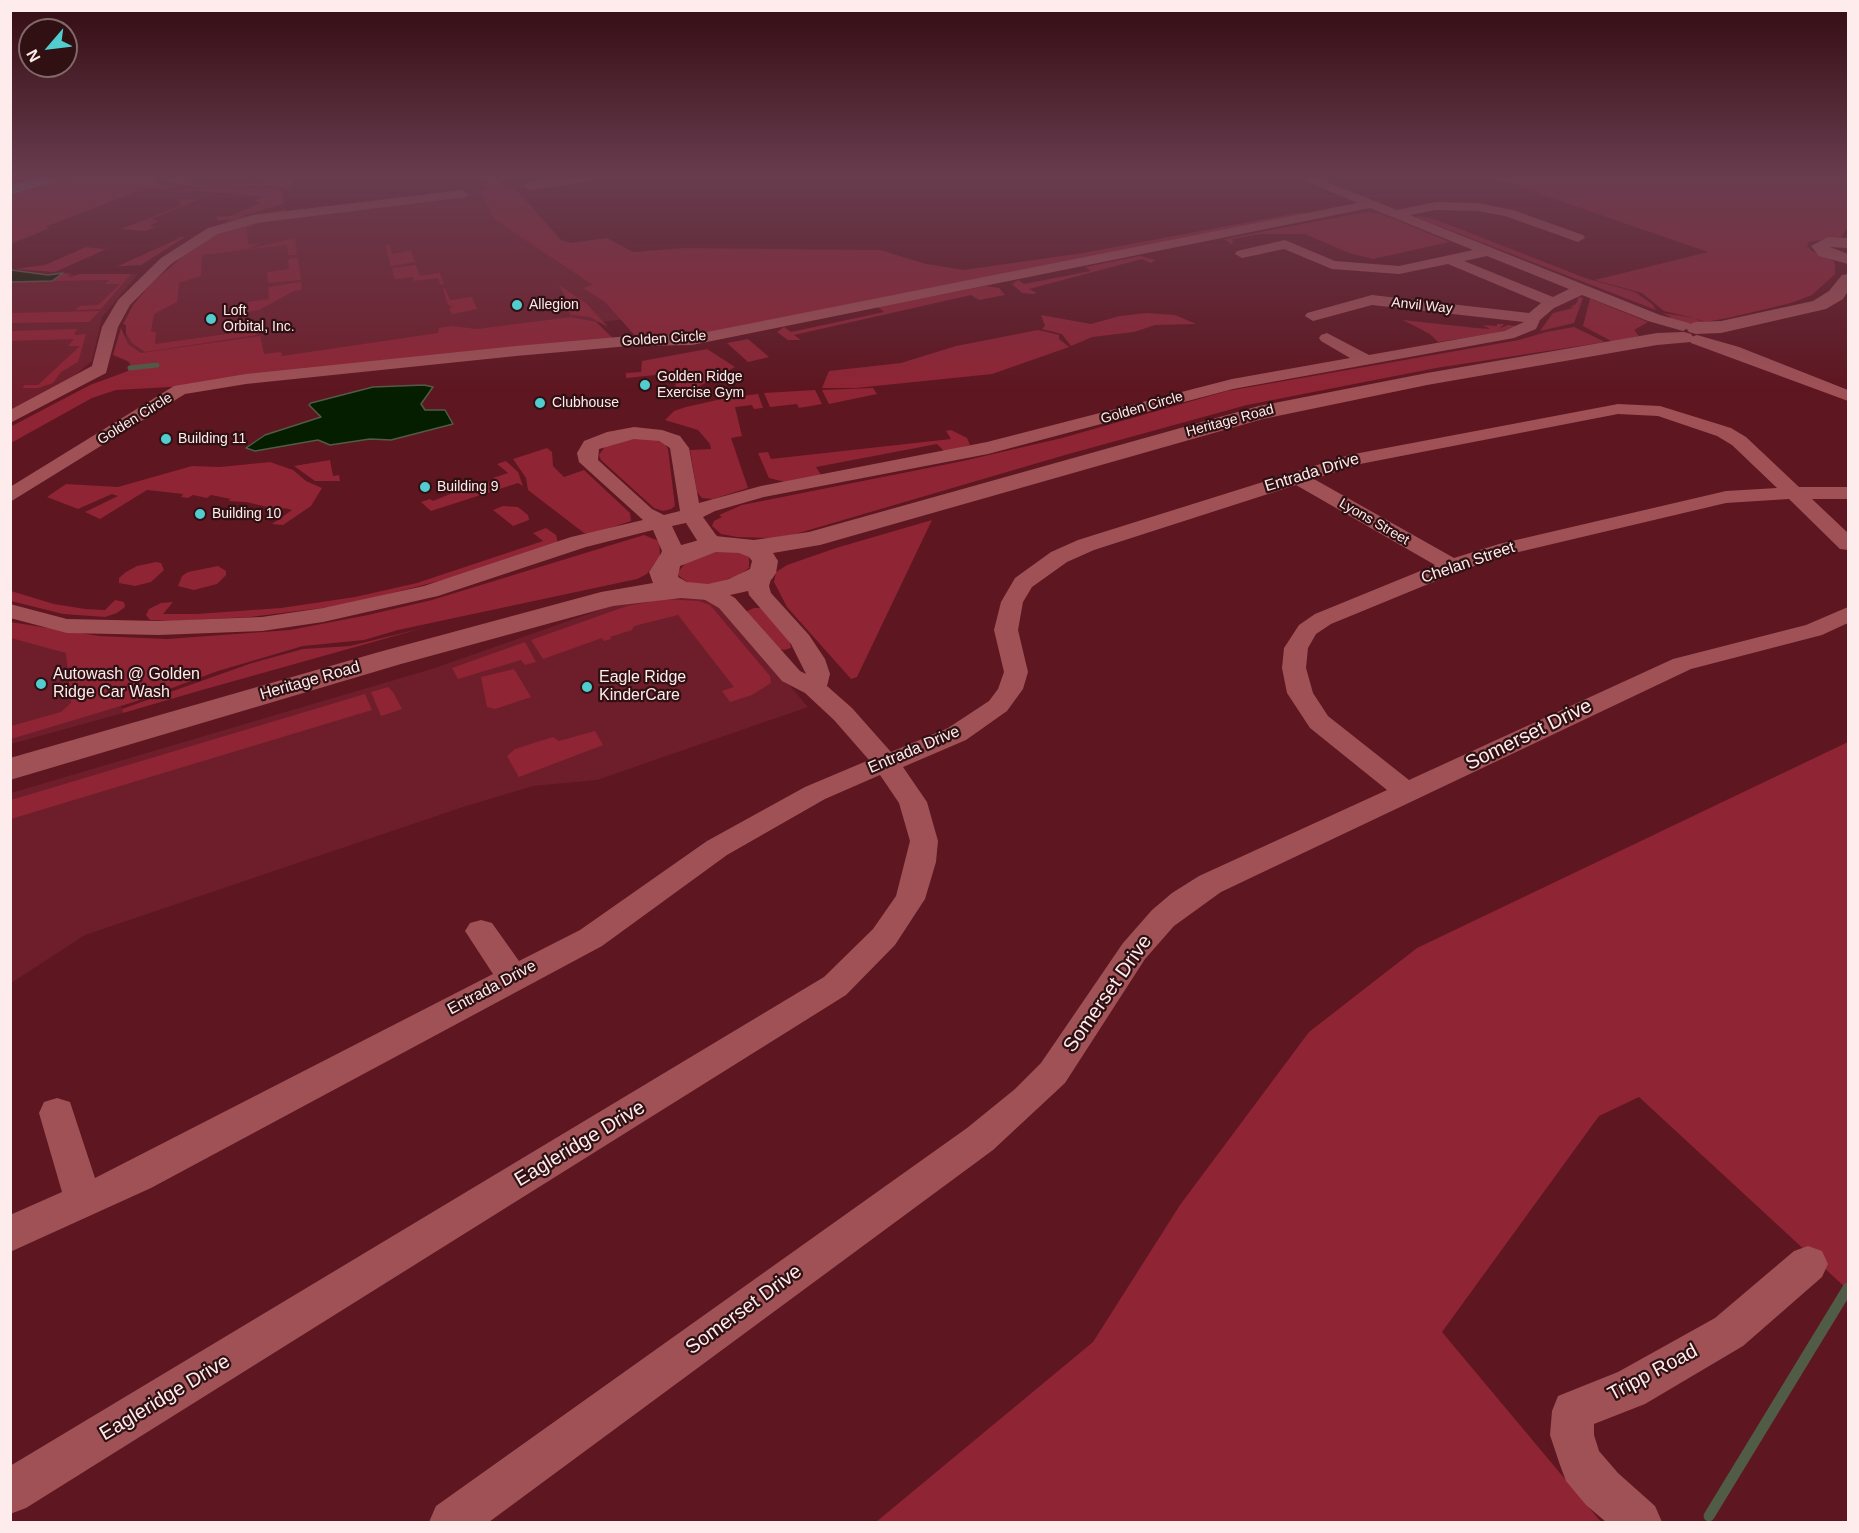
<!DOCTYPE html>
<style>
body{margin:0}
#map{position:relative;width:1859px;height:1533px;overflow:hidden;background:#5e1620;font-family:Helvetica,sans-serif}
canvas{display:block}
.frame{position:absolute;inset:0;border:12px solid #feebeb;pointer-events:none}
.north{position:absolute;left:18px;top:18px;width:60px;height:60px;box-sizing:border-box;background:#301013;border:2px solid #826869;border-radius:50%;rotate:242deg;font-size:16px;font-weight:700;line-height:24px;text-align:center;color:#feebeb}
.north::after{content:'';display:block;margin:auto;width:21px;height:27px;background:#52cdcf;clip-path:polygon(50% 0,100% 100%,50% 72%,0 100%)}
</style>
<div id="map">
<canvas width="1859" height="1533"></canvas>
<div class="frame"></div>
<div class="north">N</div>
</div>
<script>
const context = document.querySelector('canvas').getContext('2d');
context.lineJoin = 'round';
function fillPath(path, color) {
  context.fillStyle = color;
  context.fill(path, 'evenodd');
}
function toPath(rows) {
  const path = new Path2D();
  for (const r of rows) {
    path.moveTo(r[0], r[1]);
    for (let i = 2; i < r.length; i += 2) path.lineTo(r[i], r[i + 1]);
  }
  return path;
}
function stroke(path, color, width, dash) {
  context.strokeStyle = color;
  context.lineWidth = width;
  context.lineCap = dash ? 'butt' : 'round';
  context.setLineDash(dash || []);
  context.stroke(path);
}
function label(font, color, halo, rows, align = 'center') {
  context.font = font + ' Helvetica,sans-serif';
  context.lineWidth = 4.5;
  context.setLineDash([]);
  context.textBaseline = 'middle';
  context.strokeStyle = halo;
  context.fillStyle = color;
  for (const [text, x, y, turn = 0] of rows) {
    context.save();
    context.translate(x, y);
    context.rotate((+turn || 0) * Math.PI / 180);
    context.textAlign = isNaN(turn) ? turn : align;
    if (halo) context.strokeText(text, 0, 0);
    context.fillText(text, 0, 0);
    context.restore();
  }
}
const built = toPath([
 [482,191,642,317,136,376,121,350,129,325,186,254,264,220,305,212],
 [138,274,102,317,92,361,68,381,11,410,11,276],
 [679,595,719,602,808,707,597,780,533,786,463,807,85,935,11,983,11,793,435,668,628,600],
 [10,622,99,636,123,713,11,744]
]);
const green = toPath([
 [69,178,154,178,159,184,177,187,170,187,168,191,146,188,45,227,50,228,11,244,11,195],
 [182,178,194,185,227,186,254,183,257,185,291,178,295,178,291,179,293,189,289,189,277,186,198,187,168,182,163,179],
 [485,178,496,178,504,187,513,186,561,240,571,243,607,238,633,252,685,248,880,250,926,264,964,270,1083,253,1302,212,1308,215,704,333,638,339,605,302,583,288,593,285,494,219,479,190,487,188,480,185,488,184],
 [1493,178,1848,178,1848,227,1841,237,1809,242,1807,246,1812,251,1834,261,1835,265,1835,274,1812,295,1791,303,1728,318,1705,322,1694,318,1702,322,1689,324,1669,318,1671,317,1663,313,1694,318,1664,311,1642,293,1595,280,1708,252],
 [276,188,282,191,285,203,236,218,286,209,286,212,224,222,231,219,218,221,216,217,230,216,261,203,254,201,261,197,194,190,186,193,172,191,187,189],
 [178,199,197,200,151,219,159,221,149,226,155,227,145,231,121,229,183,205,178,202,182,200],
 [1365,212,1379,213,1450,242,1373,259,1349,253,1305,234,1261,234,1232,239,1233,243,1231,244,1224,239],
 [1419,216,1437,220,1585,278,1635,292,1652,304,1656,310,1416,217],
 [251,222,263,222,247,228,248,244,260,243,248,249,295,238,297,255,288,255,287,245,202,255,201,276,179,283,177,302,154,314,151,332,156,332,155,344,255,330,257,335,145,352,132,343,126,333,126,325,123,324,133,305,151,284,182,257,218,234],
 [172,237,185,237,141,265,103,267,118,266,180,238],
 [122,242,55,272,15,269,45,265,86,247,105,249],
 [389,244,392,254,411,251,415,262,391,266,385,245],
 [1140,256,1155,260,1151,263,1142,259,1029,289,1037,293,1033,294,1022,293,1012,284,1018,280,1024,284,1091,271,1085,267],
 [298,257,301,280,268,283,267,272,289,269,288,259],
 [416,265,420,276,440,273,444,284,441,285,438,278,414,281,413,277,395,279,392,268],
 [63,273,72,274,67,276,72,277,79,274,131,274,101,309,75,310,80,306,98,305,120,284,105,284,109,280,52,281],
 [301,282,302,290,294,291,259,310,248,312,248,302,269,299,268,287],
 [559,285,587,304,608,327,590,317,571,315,563,302,568,301],
 [986,286,999,288,1005,295,979,300,971,295,794,335,801,340,788,340,777,332,784,327,791,332,884,312,878,307],
 [445,288,450,300,472,297,477,309,452,314,449,308,454,307,448,305,443,289],
 [1579,297,1583,298,1574,323,1540,331,1553,313,1573,308,1570,307,1576,304],
 [1590,299,1591,299,1648,322,1634,330,1639,336,1613,342,1583,326],
 [100,311,89,322,11,323,11,313],
 [1147,313,1175,315,1196,324,1155,325,1134,332,1092,337,1071,346,1062,334,1042,329,1045,326,1041,315,1091,324,1120,316],
 [571,317,596,322,615,340,187,386,116,390,92,398,11,443,10,427,90,385,128,371,131,365,130,362,113,355,121,328,128,344,141,353,260,336,264,354,281,352,282,356,438,333,439,328,451,326,477,329],
 [1403,320,1476,328,1490,329,1483,325,1497,326,1497,324,1504,324,1499,329,1508,325,1516,326,1496,333,1438,342,1430,334],
 [1574,327,1605,342,1436,368,1247,405,1065,455,792,535,770,538,737,537,721,534,712,526,714,521,722,517,719,515,742,505,963,461,1062,438,1227,391,1519,340,1546,332],
 [77,329,74,335,86,334,78,362,61,372,53,383,38,388,22,388,25,385,38,385,80,346,68,346,74,339,11,341,11,331],
 [1038,330,1059,335,1059,339,1069,347,992,374,856,388,822,388,829,371,901,363,956,346],
 [748,339,769,357,748,362,727,343],
 [707,349,735,367,692,390,676,391,675,373,626,378,626,373,641,372,642,361],
 [873,388,877,394,829,404,822,390],
 [815,390,822,404,799,408,797,404,770,407,764,393],
 [758,394,763,408,754,409,752,405,735,407,742,436,731,438,748,488,713,499,702,498,697,492,690,450,711,449,710,444,698,430,665,420,674,411,686,407,726,398],
 [951,430,967,438,970,445,945,452,937,444,816,467,821,475,785,482,769,478,758,453,768,452,771,459,951,439,946,431],
 [627,438,654,439,665,444,668,449,675,506,671,509,663,511,654,508,601,460,599,455,606,445],
 [547,448,552,452,553,466,564,477,584,470,630,513,631,521,595,533,584,533,528,490,526,478,513,459],
 [330,460,333,476,339,475,340,481,315,481,294,466],
 [506,461,518,472,523,486,518,483,431,511,421,502,430,499,433,501,469,486,472,488,495,480,493,478,508,473,497,464],
 [270,462,293,470,306,481,322,488,311,506,283,525,272,524,292,510,284,508,280,510,246,502,228,501,231,499,211,495,207,498,193,495,188,498,181,497,183,494,147,490,100,519,85,512,118,496,112,494,78,509,47,497,66,484,118,487,192,466,220,467],
 [503,506,518,507,528,515,529,520,513,526,493,510],
 [932,520,857,677,851,679,787,607,774,582,776,572,787,565,836,548],
 [546,528,556,535,558,543,451,578,384,595,330,607,250,617,172,621,150,620,146,615,149,609,161,603,173,602,163,614,196,614,281,608,355,597,417,583,543,541,533,533],
 [644,535,659,541,660,556,647,574,637,579,398,630,364,640,303,646,218,671,134,702,11,739,11,726,61,712,71,703,66,653,11,638,10,622,99,636,167,639,290,630,368,615,432,600],
 [719,551,743,553,749,557,749,568,738,576,707,585,689,583,679,576,679,571,687,561],
 [156,562,161,563,164,570,151,582,135,586,119,583,119,578,126,572,137,566],
 [218,566,226,571,226,575,217,584,194,590,178,586,182,576,188,572],
 [11,591,54,604,85,609,105,610,115,600,124,602,125,607,117,613,105,617,63,614,11,601],
 [664,599,699,601,710,605,770,676,771,683,752,695,730,702,722,691,734,687,678,615,634,626,632,630,610,637,611,639,604,641,602,638,543,659,531,640,627,606],
 [754,608,762,608,789,638,791,648,784,650,776,648,745,612],
 [423,628,202,690,123,713,122,709,252,663,303,649,350,646],
 [525,642,536,662,525,665,521,660,458,679,452,668],
 [514,669,531,697,495,709,487,707,481,677],
 [388,687,393,692,402,709,381,716,371,692],
 [365,694,372,710,11,819,11,800],
 [595,731,603,745,519,777,507,756,515,749,553,737,559,741],
 [1848,742,1848,1290,1639,1097,1599,1116,1442,1332,1601,1522,876,1522,1093,1342,1180,1205,1309,1032,1417,948]
]);
const water = toPath([
 [11,270,48,275,63,273,52,281,11,282,11,270],
 [424,385,433,387,421,404,425,410,445,410,453,424,391,440,370,439,330,445,318,440,255,451,246,448,265,435,321,417,309,405,311,403,373,387,424,385]
]);
const streamFar1 = toPath([
 [130,368,157,365]
]);
const stream = toPath([
 [1709,1516,1848,1288]
]);
const minor = toPath([
 [561,178,593,178,587,182,529,190,523,186,529,182,561,178],
 [1300,178,1317,178,1397,210,1436,202,1477,203,1513,210,1583,235,1585,238,1578,242,1505,216,1477,211,1436,210,1410,215,1660,315,1689,323,1691,326,1683,331,1648,321,1582,295,1554,308,1540,320,1536,329,1514,338,1233,389,988,454,764,497,715,511,703,517,716,535,726,544,723,549,715,550,700,545,686,523,672,526,684,551,677,566,669,568,661,566,658,561,662,551,653,530,586,547,438,596,323,622,262,631,159,635,67,633,10,618,10,604,67,619,159,621,262,617,323,608,424,586,571,537,643,520,579,462,577,453,584,441,607,432,634,427,662,430,680,436,689,448,699,503,761,486,987,442,1232,379,1350,358,1321,341,1319,338,1321,335,1327,333,1369,355,1504,331,1524,322,1372,305,1313,321,1305,316,1307,313,1372,295,1529,313,1541,303,1448,264,1399,274,1332,269,1284,249,1242,258,1235,254,1237,251,1285,240,1335,261,1399,266,1473,250,1370,208,692,345,629,346,516,356,246,384,185,394,10,502,10,487,174,386,246,374,516,346,629,336,692,335,1357,203,1300,178],
 [1487,256,1569,289,1553,297,1464,261,1487,256],
 [634,439,659,441,670,448,680,511,664,515,652,509,598,460,599,449,634,439],
 [462,190,468,194,467,197,256,223,218,234,171,264,130,305,118,327,106,373,10,423,10,410,92,366,102,327,118,300,161,258,208,228,254,215,462,190],
 [1697,335,1739,347,1848,390,1848,401,1691,343,1689,340,1691,337,1697,335],
 [1618,404,1660,406,1731,428,1746,437,1799,487,1848,487,1848,499,1812,499,1848,533,1848,550,1840,549,1789,499,1726,503,1506,555,1460,571,1331,624,1316,634,1308,648,1306,668,1313,693,1328,716,1409,780,1673,659,1806,625,1848,607,1848,623,1822,635,1691,669,1221,892,1174,926,1145,959,1065,1083,993,1150,489,1522,429,1522,436,1506,967,1128,1015,1089,1041,1063,1123,943,1152,910,1172,893,1199,876,1387,790,1310,728,1287,693,1282,668,1284,648,1299,625,1315,614,1435,565,1296,485,1094,550,1067,562,1032,587,1023,602,1018,630,1028,672,1023,689,1007,711,966,740,903,767,927,802,938,841,936,862,925,899,895,945,846,995,26,1508,10,1514,10,1466,824,977,873,929,896,896,910,841,899,803,880,775,825,799,727,855,602,946,151,1188,10,1252,10,1215,62,1192,39,1113,44,1102,57,1098,70,1102,95,1178,493,974,465,931,470,923,481,920,492,923,519,961,580,930,707,841,805,787,869,760,834,720,805,693,782,681,719,608,700,597,697,592,700,587,716,587,735,598,800,671,806,674,791,644,749,595,747,586,754,568,770,568,773,573,769,586,771,593,809,635,825,659,830,674,827,686,852,708,891,752,948,728,989,701,998,689,1004,672,994,630,1001,602,1015,578,1051,552,1078,540,1349,455,1618,404],
 [1618,414,1658,416,1717,436,1732,445,1777,488,1726,491,1499,544,1454,558,1314,479,1360,464,1618,414],
 [1808,1246,1822,1251,1828,1264,1822,1277,1743,1346,1645,1404,1594,1424,1594,1435,1599,1451,1618,1473,1655,1506,1662,1522,1606,1522,1586,1505,1566,1481,1560,1465,1550,1435,1552,1411,1558,1396,1618,1372,1715,1318,1794,1251,1808,1246]
]);
const secondary = toPath([
 [1828,237,1848,238,1848,248,1830,247,1848,254,1848,264,1819,256,1811,246,1828,237],
 [1848,274,1848,291,1843,299,1826,309,1721,333,1696,334,1689,332,1686,328,1689,324,1696,322,1721,321,1813,301,1829,291,1842,275,1848,274],
 [1684,332,1691,334,1694,338,1691,342,1657,345,1427,385,1263,419,820,545,773,553,778,561,776,573,772,579,748,591,708,600,681,598,613,606,401,664,10,780,10,758,379,652,601,592,653,583,649,572,660,555,678,546,706,538,715,536,754,540,809,532,1259,406,1427,373,1657,333,1684,332],
 [716,552,739,553,749,557,752,561,750,569,729,579,708,584,687,582,678,577,680,566,716,552]
]);
const trunk = toPath([
 [36,178,60,178,57,181,10,195,10,185,36,178]
]);
const markers = [
 [517,305,6,"#52cdcf"],
 [211,319,6,"#52cdcf"],
 [645,385,6,"#52cdcf"],
 [540,403,6,"#52cdcf"],
 [166,439,6,"#52cdcf"],
 [425,487,6,"#52cdcf"],
 [200,514,6,"#52cdcf"],
 [41,684,6,"#52cdcf"],
 [587,687,6,"#52cdcf"]
];
const farPoinames = [
 ["Allegion",529,305],
 ["Loft",223,311],
 ["Orbital, Inc.",223,327],
 ["Golden Ridge",657,377],
 ["Exercise Gym",657,393],
 ["Clubhouse",552,403],
 ["Building 11",178,439],
 ["Building 9",437,487],
 ["Building 10",212,514]
];
const farStreetnames = [
 ["Anvil Way",1422,306,6],
 ["Golden Circle",664,339,-4],
 ["Golden Circle",1142,408,-16],
 ["Golden Circle",135,419,-32],
 ["Heritage Road",1230,421,-15],
 ["Lyons Street",1374,522,30]
];
const streetNames = [
 ["Entrada Drive",1312,473,-17],
 ["Chelan Street",1468,563,-19],
 ["Heritage Road",310,681,-16],
 ["Entrada Drive",914,750,-23],
 ["Entrada Drive",492,988,-28]
];
const poiNames = [
 ["Autowash @ Golden",53,675],
 ["Ridge Car Wash",53,693],
 ["Eagle Ridge",599,678],
 ["KinderCare",599,696]
];
const nearStreetnames = [
 ["Somerset Drive",1529,735,-26],
 ["Somerset Drive",1108,994,-55],
 ["Eagleridge Drive",580,1144,-31],
 ["Somerset Drive",744,1310,-36],
 ["Tripp Road",1653,1373,-28],
 ["Eagleridge Drive",165,1398,-31]
];
fillPath(built, '#6e1e2a');
fillPath(green, '#8f2434');
fillPath(water, '#061e00');
stroke(water, '#505c46', 1.5);
stroke(streamFar1, '#505c46', 5);
stroke(stream, '#505c46', 11);
fillPath(minor, '#9f5156');
fillPath(secondary, '#9f5156');
fillPath(trunk, '#549294');
const sky = context.createLinearGradient(0, 0, 0, 392);
sky.addColorStop(0, '#340c12');
sky.addColorStop(0.45, '#683c4e');
sky.addColorStop(1, '#683c4e00');
context.fillStyle = sky;
context.fillRect(0, 0, 1859, 392);
for (const [x, y, r, color] of markers) {
  const dot = new Path2D();
  dot.arc(x, y, r, 0, 2 * Math.PI);
  context.fillStyle = color;
  context.fill(dot);
  stroke(dot, '#301013', 2);
}
label('14px', '#feebeb', '#301013', farPoinames, 'left');
label('14px', '#feebeb', '#301013', farStreetnames);
label('16px', '#feebeb', '#301013', streetNames);
label('16px', '#feebeb', '#301013', poiNames, 'left');
label('20px', '#feebeb', '#301013', nearStreetnames);
</script>
